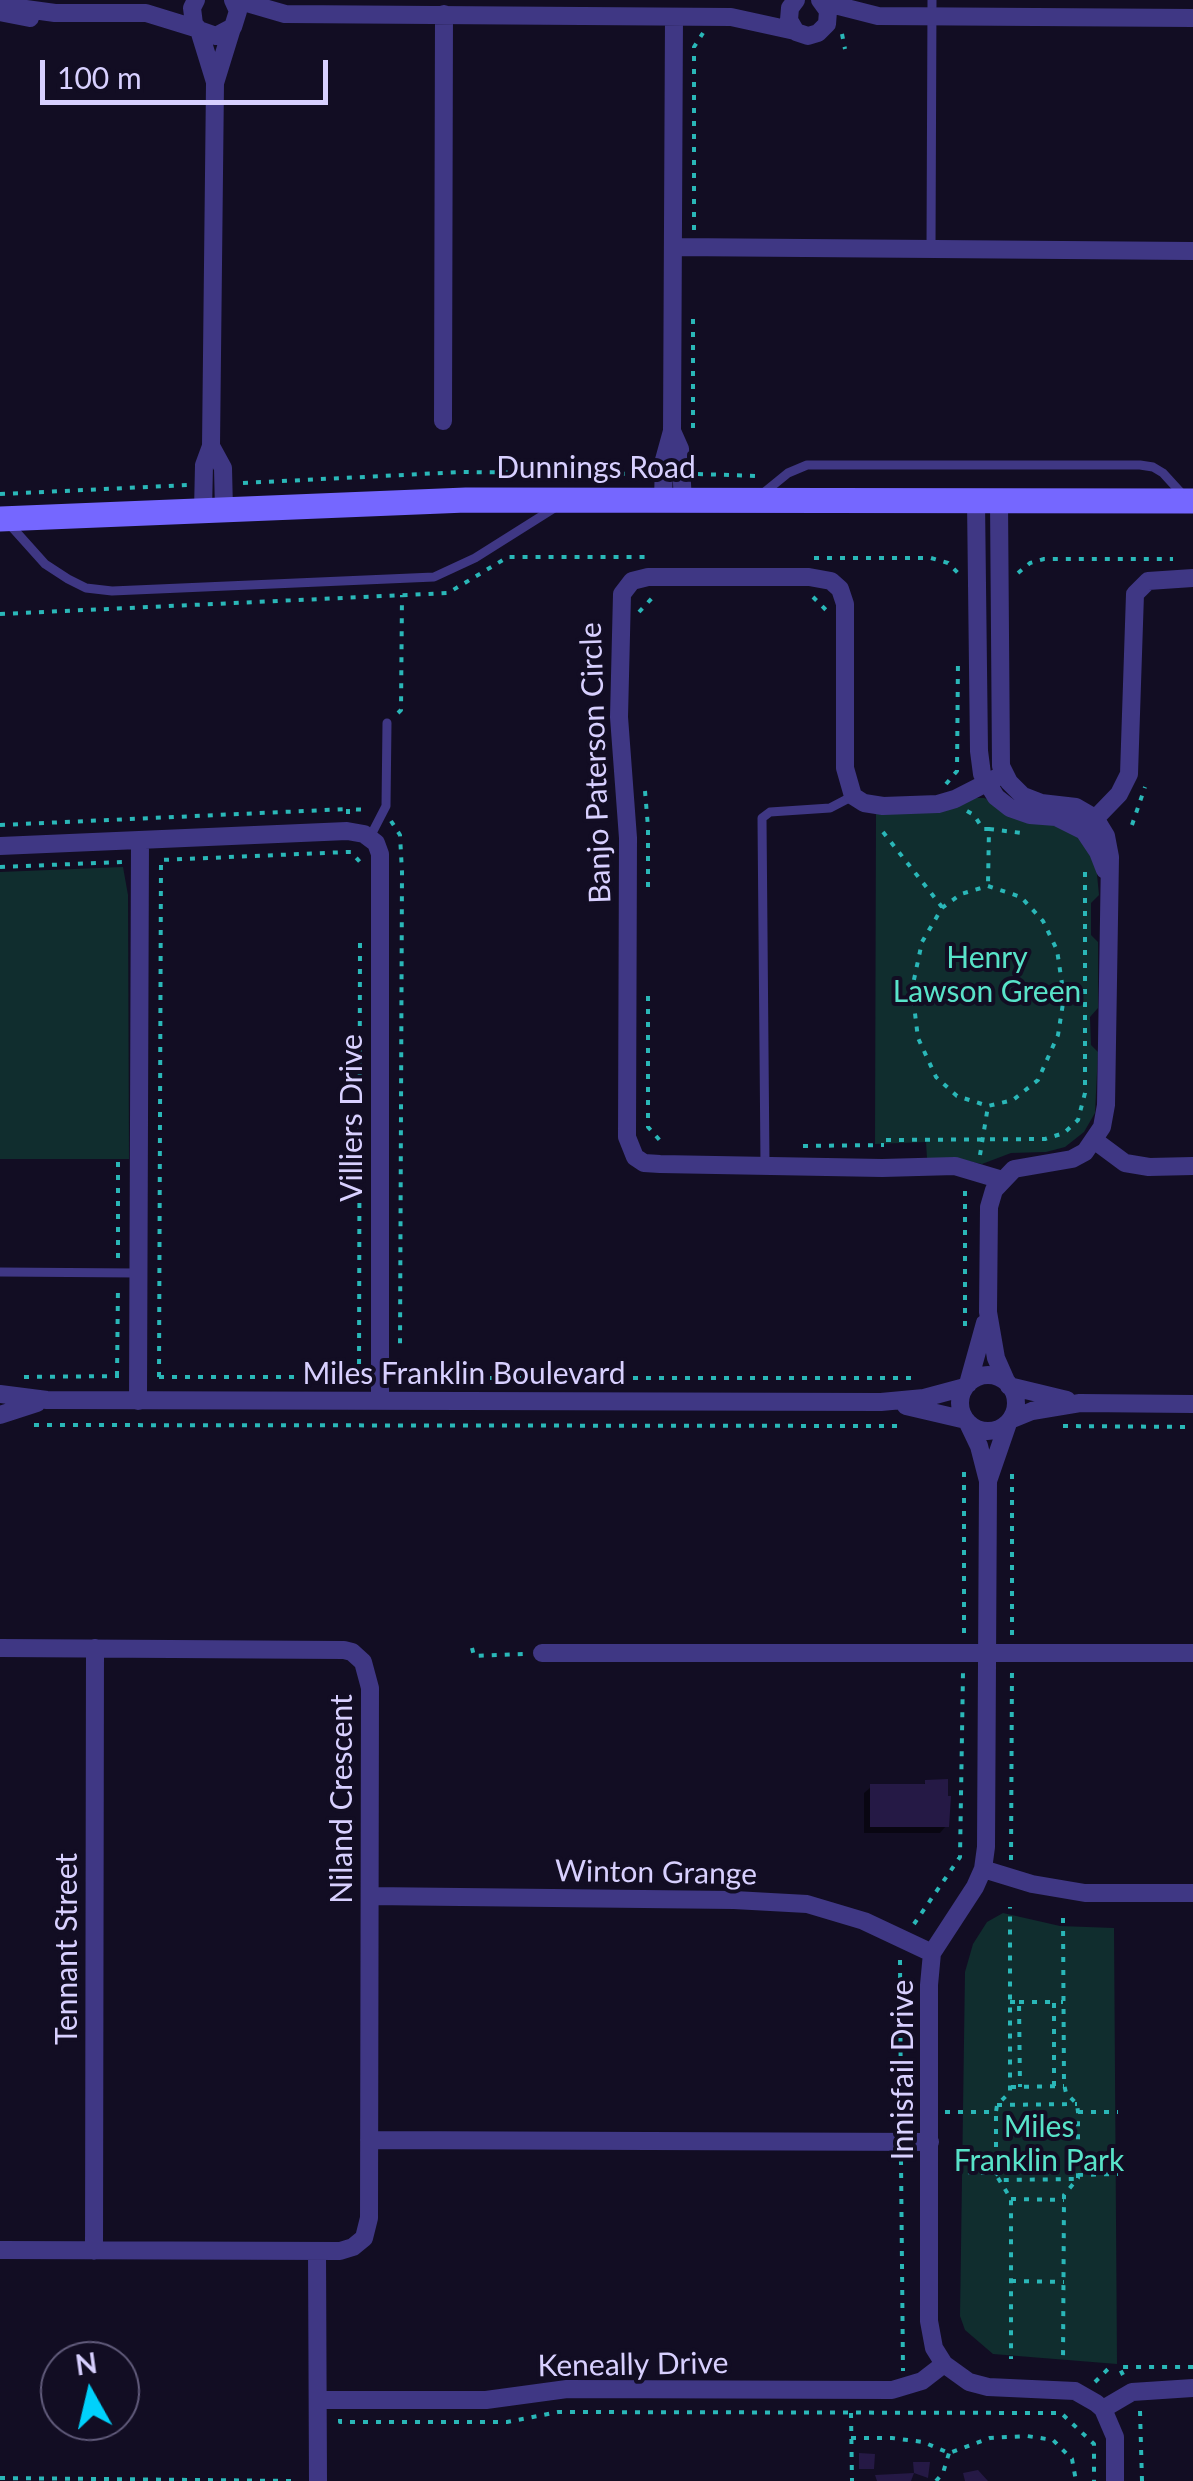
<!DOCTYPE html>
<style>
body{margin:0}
#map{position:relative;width:1193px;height:2481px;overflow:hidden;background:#120d23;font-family:Lato,sans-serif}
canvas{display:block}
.north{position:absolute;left:40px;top:2341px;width:100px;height:100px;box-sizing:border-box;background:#120d23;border:2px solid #615b7b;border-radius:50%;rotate:352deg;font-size:28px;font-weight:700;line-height:40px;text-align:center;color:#d8d0ff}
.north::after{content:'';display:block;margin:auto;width:35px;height:45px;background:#00d1fb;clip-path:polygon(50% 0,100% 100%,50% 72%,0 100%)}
.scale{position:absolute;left:40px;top:60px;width:288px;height:45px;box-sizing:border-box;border:5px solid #d8d0ff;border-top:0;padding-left:12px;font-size:30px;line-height:35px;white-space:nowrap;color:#d8d0ff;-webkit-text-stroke:8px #120d23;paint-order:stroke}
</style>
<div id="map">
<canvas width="1193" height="2481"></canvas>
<div class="north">N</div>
<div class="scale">100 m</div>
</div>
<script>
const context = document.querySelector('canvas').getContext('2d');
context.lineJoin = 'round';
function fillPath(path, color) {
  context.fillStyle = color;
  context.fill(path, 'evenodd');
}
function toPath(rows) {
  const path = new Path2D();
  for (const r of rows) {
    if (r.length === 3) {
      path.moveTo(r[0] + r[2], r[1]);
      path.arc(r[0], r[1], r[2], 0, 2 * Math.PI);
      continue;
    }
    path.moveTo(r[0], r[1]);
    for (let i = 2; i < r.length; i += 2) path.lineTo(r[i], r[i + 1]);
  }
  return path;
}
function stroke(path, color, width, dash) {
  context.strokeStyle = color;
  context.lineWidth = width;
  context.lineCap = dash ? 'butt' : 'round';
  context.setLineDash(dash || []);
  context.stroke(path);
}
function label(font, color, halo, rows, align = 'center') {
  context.font = font + ' Lato,sans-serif';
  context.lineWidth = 8;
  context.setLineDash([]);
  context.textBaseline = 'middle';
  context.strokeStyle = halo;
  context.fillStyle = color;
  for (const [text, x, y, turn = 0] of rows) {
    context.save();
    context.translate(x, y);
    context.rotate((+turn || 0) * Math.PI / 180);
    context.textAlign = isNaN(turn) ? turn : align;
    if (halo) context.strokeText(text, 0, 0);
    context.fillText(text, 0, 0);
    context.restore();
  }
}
const green = toPath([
 [974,798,984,798,1051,822,1081,838,1096,864,1099,895,1091,903,1091,935,1098,942,1098,1008,1090,1017,1091,1045,1098,1052,1095,1113,1084,1132,1065,1147,1046,1152,1011,1153,982,1164,959,1159,927,1158,926,1142,875,1144,876,812],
 [123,867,128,895,129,1159,0,1159,0,872],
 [1003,1913,1060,1926,1114,1928,1117,2364,993,2354,965,2330,960,2316,965,1972,973,1944,987,1922]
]);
const shadow = toPath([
 [926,1782,946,1826,940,1833,864,1833,864,1793,871,1787,921,1787]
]);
const building = toPath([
 [948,1779,948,1796,951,1796,949,1827,870,1827,870,1784,925,1784,925,1780],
 [859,2453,875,2454,874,2469,859,2469],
 [913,2462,930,2462,928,2478,914,2473],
 [978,2470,988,2481,965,2481,963,2473],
 [914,2473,911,2481,877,2481,875,2475]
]);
const path = toPath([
 [842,34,845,49],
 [694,230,694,47,703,33],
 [693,319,693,429],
 [698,474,758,476],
 [243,483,462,472,648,474],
 [0,494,189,485],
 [814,558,931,558,948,563,959,574],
 [1018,573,1030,563,1044,559,1173,559],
 [813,597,828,612],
 [639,612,653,597],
 [0,614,448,593,508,557,645,557],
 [398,713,401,710,402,595],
 [946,784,957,771,958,659],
 [645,791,648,827,648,891],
 [967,811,974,815,983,829,989,829,988,884],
 [348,814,348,809,369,810],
 [391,821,400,835,402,872,400,1348],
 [0,825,348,809],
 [1132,825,1145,787],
 [989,829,1022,833],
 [883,832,942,907],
 [0,867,122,862],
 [988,886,1021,897,1043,921,1057,950,1064,997,1058,1035,1038,1080,1013,1100,988,1106,957,1096,936,1077,918,1038,912,989,922,942,942,908,961,894,988,886],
 [648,996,648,1127,664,1145],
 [886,1140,1045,1139,1064,1133,1078,1120,1085,1093,1085,870],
 [803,1146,884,1145],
 [980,1155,988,1106],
 [118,1162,118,1261],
 [965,1326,965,1186],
 [117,1376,118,1286],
 [24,1377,119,1376],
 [159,1377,161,860,347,852,351,852,360,862],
 [159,1377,359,1377],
 [359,1377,360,941],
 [399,1378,919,1378],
 [34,1425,904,1426],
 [1063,1426,1193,1427],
 [964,1633,964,1468],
 [1012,1635,1012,1469],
 [472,1648,474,1656,523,1654],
 [1011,1860,1012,1669],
 [1063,1918,1064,2084,1066,2093,1077,2104,1078,2112,1078,2178,1064,2195,1063,2361],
 [914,1924,960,1857,963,1673],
 [900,1960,901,2126],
 [1010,2002,1019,2002,1020,2087],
 [1019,2002,1054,2002],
 [1054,2086,1054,2002,1063,2002],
 [1011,2087,1064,2086],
 [997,2105,1077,2104],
 [945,2112,996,2112,997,2105,1010,2092,1010,1907],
 [1078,2112,1118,2112],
 [901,2160,903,2371],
 [955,2172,996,2173,1002,2180,1076,2179],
 [996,2173,996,2113],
 [1078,2175,1118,2174],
 [998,2178,1011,2199,1011,2359],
 [1011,2199,1064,2200],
 [1011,2281,1064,2282],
 [1123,2375,1119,2367,1193,2367],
 [1095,2382,1110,2367],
 [1140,2411,1142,2481],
 [851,2413,852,2481],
 [340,2419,340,2422,507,2422,558,2412,1061,2413,1094,2444,1094,2481],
 [851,2438,892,2438,923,2442,949,2453,990,2438,1027,2436,1053,2440,1072,2459,1076,2481],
 [0,2478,297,2481],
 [936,2481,943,2473,949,2453]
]);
const lane = toPath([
 [931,248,932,0],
 [761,495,788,473,807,465,1140,465,1153,467,1163,473,1184,496],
 [10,525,45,564,68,579,86,588,112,591,434,577,475,558,556,507],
 [370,837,386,806,387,723],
 [765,1165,762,818,770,812,830,808,853,796],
 [0,1272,137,1273]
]);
const street = toPath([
 [6,0,19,8,55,13,146,13,198,29],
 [196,0,192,8,194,24,199,30,216,36,233,27,238,11,233,0],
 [237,0,285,14,731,17,795,31],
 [796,0,790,8,789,20,796,32,808,36,818,33,827,24,828,11,820,0],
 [823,2,878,16,1193,18],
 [0,12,30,18],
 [199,30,215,82],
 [675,247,1193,251],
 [443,421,444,14],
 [672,431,680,449,683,501],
 [211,446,223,468,224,510],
 [663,501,664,460,672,431,674,17],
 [976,501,979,751,982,774,996,797,1010,808,1030,815,1056,817,1084,831,1098,852,1105,870],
 [999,501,1001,766,1009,782,1023,796,1041,803,1076,807,1095,818,1106,836,1110,857,1106,1105,1102,1127,1085,1152,1072,1159,1014,1169,994,1190,989,1207,988,1312,996,1358,1007,1383],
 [203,511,204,465,211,446,215,83,232,28],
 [1090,824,1119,794,1129,774,1135,594,1148,581,1193,578],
 [0,846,347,831,364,834,376,843,380,854,380,1401],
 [1094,1140,1125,1163,1149,1167,1193,1166],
 [1002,1180,955,1166,882,1168,660,1164,644,1163,635,1157,627,1137,628,838,619,717,622,594,632,581,648,577,809,577,831,581,840,589,845,604,845,768,853,796,864,803,883,806,938,804,955,799,1004,774],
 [988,1403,28],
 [968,1384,985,1323],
 [1009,1386,1067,1400],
 [0,1394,47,1400,881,1402,924,1398,965,1387],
 [138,1401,140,840],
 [906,1406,966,1420],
 [0,1415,37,1403],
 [1010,1420,1032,1411,1080,1403,1193,1404],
 [968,1423,979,1446,988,1481,986,1847,983,1869,975,1887,932,1953,929,1985,929,2321,934,2348,944,2364,969,2382,988,2387,1075,2391,1096,2403,1103,2409,1115,2437,1115,2481],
 [988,1481,1008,1423],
 [0,1648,344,1650,352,1652,363,1662,370,1688,369,2218,364,2238,353,2247,340,2251,0,2250],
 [542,1653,1193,1653],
 [983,1869,1032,1884,1085,1893,1193,1893],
 [370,1896,734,1900,807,1904,864,1921,932,1953],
 [369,2140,930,2142],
 [94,2251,95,1648],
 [317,2251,318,2481],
 [318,2400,486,2400,567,2389,892,2390,922,2381,944,2364],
 [1103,2409,1132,2392,1193,2388]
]);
const secondary = toPath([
 [0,519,466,500,1193,501]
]);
const streetNames = [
 ["Dunnings Road",596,468],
 ["Banjo Paterson Circle",596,763,-92],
 ["Villiers Drive",352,1118,-90],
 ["Miles Franklin Boulevard",464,1374],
 ["Niland Crescent",342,1799,-90],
 ["Winton Grange",656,1873,1],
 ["Tennant Street",67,1949,-90],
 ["Innisfail Drive",903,2070,-90],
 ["Keneally Drive",633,2365,-1]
];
const parkNames = [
 ["Henry",987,958],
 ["Lawson Green",987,992],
 ["Miles",1039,2127],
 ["Franklin Park",1039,2161]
];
fillPath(green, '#102d2e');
fillPath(shadow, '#0007');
fillPath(building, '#251945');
stroke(path, '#2ab7b8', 4, [5, 8]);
stroke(lane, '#3f3784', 9);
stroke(street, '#3f3784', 18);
stroke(secondary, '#7567ff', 25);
label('30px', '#d8d0ff', '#120d23', streetNames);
label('30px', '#58e3c9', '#120d23', parkNames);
</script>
